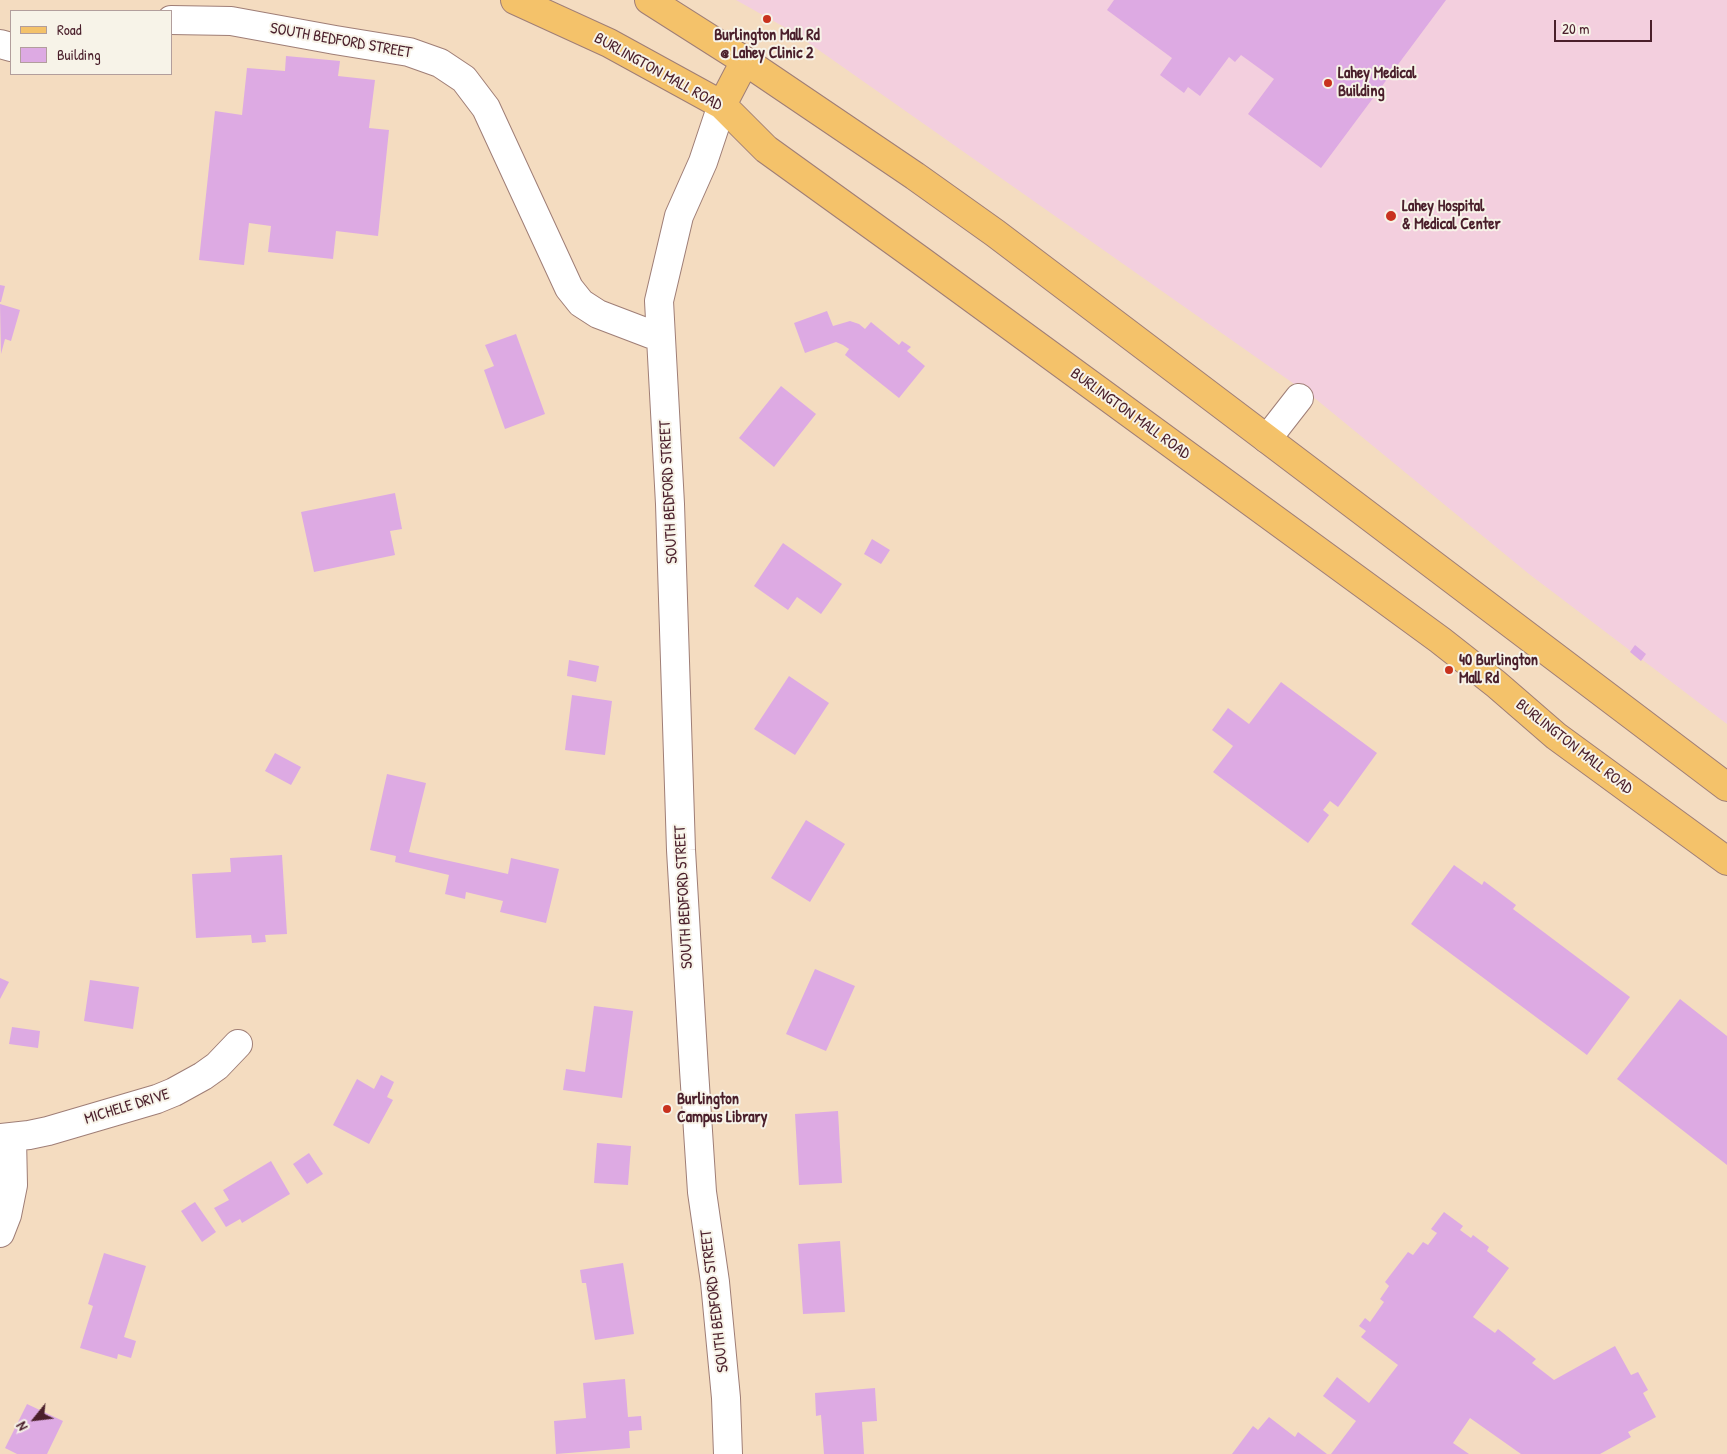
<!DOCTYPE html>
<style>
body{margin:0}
#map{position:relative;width:1727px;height:1454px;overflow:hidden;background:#f4dcc0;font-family:"Patrick Hand",sans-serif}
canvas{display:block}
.legend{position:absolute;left:10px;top:10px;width:162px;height:65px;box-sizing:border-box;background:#f7f3e8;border:1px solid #b29e9c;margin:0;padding:6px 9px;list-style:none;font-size:15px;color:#4a1f2b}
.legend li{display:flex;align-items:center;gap:10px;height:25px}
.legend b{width:25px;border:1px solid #b29e9c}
.north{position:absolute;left:10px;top:1394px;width:50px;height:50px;-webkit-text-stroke:4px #f7f3e8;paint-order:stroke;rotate:241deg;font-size:14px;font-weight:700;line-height:20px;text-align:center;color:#4a1f2b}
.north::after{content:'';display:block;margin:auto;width:18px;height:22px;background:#4a1f2b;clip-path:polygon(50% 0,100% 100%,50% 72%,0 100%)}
.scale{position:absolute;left:1554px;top:20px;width:98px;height:22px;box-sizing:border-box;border:2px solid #4a1f2b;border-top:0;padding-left:6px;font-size:15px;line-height:18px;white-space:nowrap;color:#4a1f2b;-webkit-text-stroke:4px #f7f3e8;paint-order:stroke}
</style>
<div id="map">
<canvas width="1727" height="1454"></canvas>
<ul class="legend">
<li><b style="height:6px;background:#f4c26a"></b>Road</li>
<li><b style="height:14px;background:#ddaae3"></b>Building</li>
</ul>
<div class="north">N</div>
<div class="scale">20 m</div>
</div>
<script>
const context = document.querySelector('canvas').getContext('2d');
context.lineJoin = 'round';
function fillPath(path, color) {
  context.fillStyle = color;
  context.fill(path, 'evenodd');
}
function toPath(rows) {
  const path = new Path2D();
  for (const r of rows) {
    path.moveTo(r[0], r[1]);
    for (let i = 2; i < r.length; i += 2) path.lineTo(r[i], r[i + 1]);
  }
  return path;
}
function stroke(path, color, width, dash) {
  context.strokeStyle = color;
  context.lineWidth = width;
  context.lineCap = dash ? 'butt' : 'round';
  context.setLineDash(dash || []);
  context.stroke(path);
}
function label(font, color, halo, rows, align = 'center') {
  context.font = font + ' "Patrick Hand",sans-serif';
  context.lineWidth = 4;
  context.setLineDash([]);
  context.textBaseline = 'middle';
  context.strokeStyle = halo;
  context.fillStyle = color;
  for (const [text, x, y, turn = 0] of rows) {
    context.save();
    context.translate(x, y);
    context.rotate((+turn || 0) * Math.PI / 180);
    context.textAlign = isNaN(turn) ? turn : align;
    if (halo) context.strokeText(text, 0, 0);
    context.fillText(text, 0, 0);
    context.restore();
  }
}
const built = toPath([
 [736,0,1727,0,1727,724,1529,574,1317,400,793,32]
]);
const building = toPath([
 [1114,0,1446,0,1321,168,1248,114,1274,79,1241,55,1235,62,1229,57,1200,96,1188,87,1184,93,1160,75,1172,58,1107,10],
 [286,56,340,61,338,76,375,80,369,128,389,130,378,236,336,231,333,259,268,252,271,226,249,223,244,265,199,260,215,111,242,115,247,68,285,71],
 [0,285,5,286,1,302,0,302],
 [0,304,20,310,11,341,5,339,1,354],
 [827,311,833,326,850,321,859,324,865,329,871,322,899,345,902,341,911,347,907,351,925,366,899,398,845,355,849,349,843,345,836,342,805,353,794,323],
 [516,334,545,414,505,429,484,370,494,366,485,345],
 [781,386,816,414,774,467,739,438],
 [395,493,402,529,390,531,395,555,314,572,301,512],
 [872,539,890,550,881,564,864,554],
 [783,543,842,584,821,614,797,597,788,610,754,586],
 [1635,645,1646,654,1641,661,1630,652],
 [569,660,599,666,596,682,567,676],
 [789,676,829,703,795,755,754,729],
 [1281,682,1377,753,1338,807,1330,801,1323,810,1329,815,1308,843,1213,772,1233,746,1212,730,1228,708,1249,724],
 [572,695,612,701,605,755,565,750],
 [275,753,301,767,291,785,265,771],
 [387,774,426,783,409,852,508,874,511,858,559,869,546,923,500,912,503,901,466,892,465,899,445,894,449,875,395,862,396,856,370,850],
 [806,820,845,844,810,902,771,878],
 [282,855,287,934,265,935,266,942,252,943,251,935,196,938,192,874,231,872,230,858],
 [1454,865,1482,885,1484,881,1516,905,1513,909,1630,997,1587,1055,1411,924],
 [815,969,855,986,826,1051,786,1034],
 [0,978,9,982,0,999],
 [90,980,139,987,133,1029,84,1021],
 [1680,999,1727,1036,1727,1165,1617,1079],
 [594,1006,633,1011,622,1098,563,1090,566,1069,585,1072],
 [12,1027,40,1031,38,1048,9,1044],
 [381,1075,394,1082,387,1097,393,1100,369,1144,333,1125,357,1079,374,1089],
 [838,1111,842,1183,799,1185,795,1114],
 [597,1143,631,1146,628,1185,594,1183],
 [309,1153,323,1174,307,1184,293,1164],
 [271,1161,290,1194,242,1223,240,1219,226,1227,214,1208,229,1200,223,1190],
 [195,1202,216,1232,202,1242,181,1211],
 [1444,1212,1463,1226,1460,1230,1471,1238,1473,1235,1489,1247,1487,1251,1509,1268,1473,1317,1495,1333,1498,1329,1536,1359,1532,1363,1554,1380,1615,1346,1631,1375,1638,1372,1648,1390,1643,1393,1656,1417,1628,1432,1631,1437,1600,1454,1521,1454,1470,1418,1453,1443,1469,1454,1331,1454,1356,1421,1323,1396,1337,1377,1369,1403,1398,1365,1361,1337,1366,1331,1359,1326,1365,1318,1370,1322,1384,1302,1380,1299,1389,1286,1385,1282,1408,1252,1413,1255,1423,1242,1428,1245,1437,1233,1431,1229],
 [840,1241,845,1312,803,1314,798,1244],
 [104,1253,146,1266,124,1337,136,1341,131,1358,118,1354,117,1359,80,1348,93,1306,88,1304],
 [623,1263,634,1334,595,1340,586,1283,582,1283,580,1270],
 [625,1379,628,1417,641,1416,642,1430,629,1431,630,1448,556,1454,554,1421,586,1418,583,1383],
 [875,1388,877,1421,862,1422,864,1454,824,1454,821,1415,816,1416,815,1393],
 [27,1404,63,1421,47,1454,17,1454,5,1448],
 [1269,1417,1295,1437,1298,1432,1327,1454,1232,1454,1253,1426,1258,1430]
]);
const minor = toPath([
 [171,20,231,21,335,40,409,52,440,63,464,79,486,108,569,288,581,303,598,314,661,338],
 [0,44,11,47],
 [722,105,703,162,679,216,659,301,670,504,681,850,694,1070,702,1192,715,1282,726,1398,728,1454],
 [1267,439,1299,398],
 [0,1138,29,1135,48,1131,157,1099,174,1092,203,1076,217,1066,238,1044],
 [0,1233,7,1215,13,1185,12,1138]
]);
const major = toPath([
 [515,0,609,43,722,105,766,149,920,260,1440,640,1496,684,1556,736,1727,861],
 [649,0,745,61,915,176,995,233,1727,787],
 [722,105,745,61]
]);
const markers = [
 [767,19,5,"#c8321e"],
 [1328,83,5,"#c8321e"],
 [1391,216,6,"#c8321e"],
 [1449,670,5,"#c8321e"],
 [667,1109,5,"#c8321e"]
];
const poiNames = [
 ["Burlington Mall Rd",767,36,"center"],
 ["@ Lahey Clinic 2",767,54,"center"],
 ["Lahey Medical",1338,74],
 ["Building",1338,92],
 ["Lahey Hospital",1402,207],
 ["& Medical Center",1402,225],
 ["40 Burlington",1459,661],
 ["Mall Rd",1459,679],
 ["Burlington",677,1100],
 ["Campus Library",677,1118]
];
const streetNames = [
 ["SOUTH BEDFORD STREET",341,41,10],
 ["BURLINGTON MALL ROAD",658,72,29],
 ["BURLINGTON MALL ROAD",1130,414,36],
 ["SOUTH BEDFORD STREET",669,492,-93],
 ["BURLINGTON MALL ROAD",1574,747,38],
 ["SOUTH BEDFORD STREET",684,897,-93],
 ["MICHELE DRIVE",127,1107,-17],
 ["SOUTH BEDFORD STREET",715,1301,-97]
];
fillPath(built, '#f3cfde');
fillPath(building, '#ddaae3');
stroke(minor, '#9f7e76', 30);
stroke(major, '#9f7e76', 30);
stroke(minor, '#fff', 28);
stroke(major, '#f4c26a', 28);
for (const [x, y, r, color] of markers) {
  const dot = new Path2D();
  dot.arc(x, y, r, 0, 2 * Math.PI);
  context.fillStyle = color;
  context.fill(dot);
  stroke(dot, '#f7f3e8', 2);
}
label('bold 16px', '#4a1f2b', '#f7f3e8', poiNames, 'left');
label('16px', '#4a1f2b', '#f7f3e8', streetNames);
</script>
